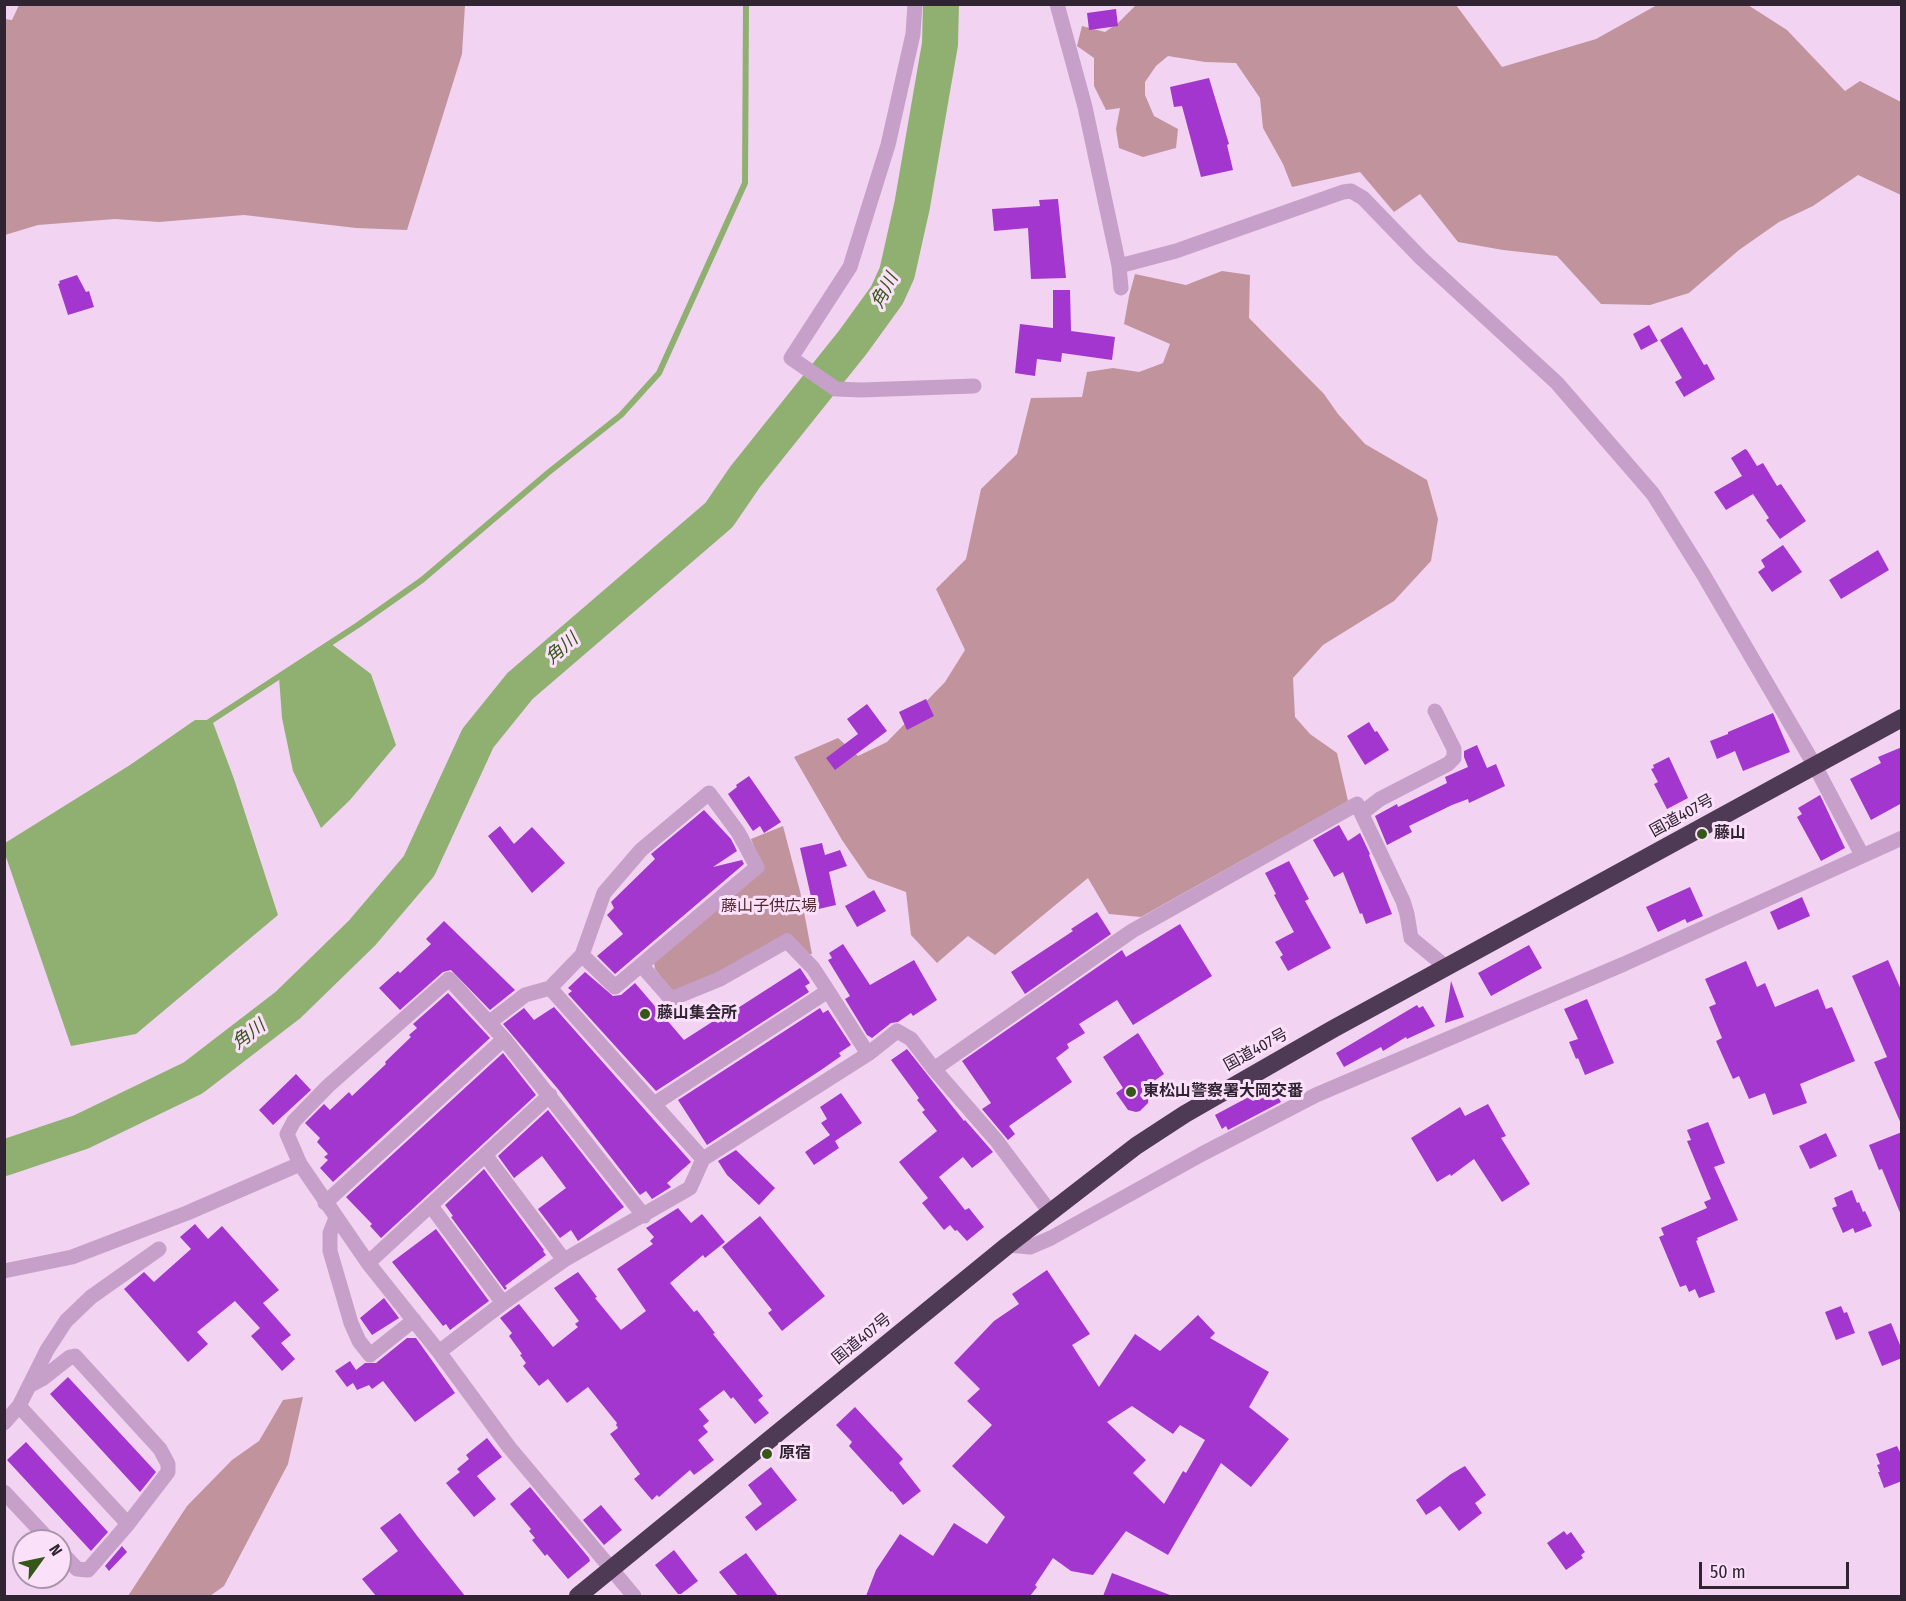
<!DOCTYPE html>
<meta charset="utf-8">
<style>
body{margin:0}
#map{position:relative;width:1906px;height:1601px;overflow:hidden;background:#f2d4f2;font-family:"Fira Sans Condensed",sans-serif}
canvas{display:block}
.frame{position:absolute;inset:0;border:6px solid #302433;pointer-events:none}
.north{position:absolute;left:12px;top:1529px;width:60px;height:60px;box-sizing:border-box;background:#fae0f9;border:2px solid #a995aa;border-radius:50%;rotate:57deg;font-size:16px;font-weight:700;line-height:24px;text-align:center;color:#302433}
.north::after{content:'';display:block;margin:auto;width:21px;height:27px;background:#355717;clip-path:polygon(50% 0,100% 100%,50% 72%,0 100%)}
.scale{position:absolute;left:1699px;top:1562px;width:150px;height:27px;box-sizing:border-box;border:3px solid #302433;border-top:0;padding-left:8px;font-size:18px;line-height:21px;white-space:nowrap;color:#302433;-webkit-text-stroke:4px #fae0f9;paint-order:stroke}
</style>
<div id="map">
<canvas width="1906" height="1601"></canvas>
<div class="frame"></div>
<div class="north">N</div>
<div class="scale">50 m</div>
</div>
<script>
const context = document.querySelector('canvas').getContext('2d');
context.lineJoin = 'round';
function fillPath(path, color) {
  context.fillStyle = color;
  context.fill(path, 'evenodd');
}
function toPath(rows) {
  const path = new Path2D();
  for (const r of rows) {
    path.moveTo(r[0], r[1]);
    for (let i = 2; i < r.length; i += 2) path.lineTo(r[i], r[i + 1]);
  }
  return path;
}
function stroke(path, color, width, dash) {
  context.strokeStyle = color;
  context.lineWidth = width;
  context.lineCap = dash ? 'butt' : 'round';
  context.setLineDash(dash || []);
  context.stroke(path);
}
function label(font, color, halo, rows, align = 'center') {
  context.font = font + ' "Fira Sans Condensed","Noto Sans JP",sans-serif';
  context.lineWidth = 6;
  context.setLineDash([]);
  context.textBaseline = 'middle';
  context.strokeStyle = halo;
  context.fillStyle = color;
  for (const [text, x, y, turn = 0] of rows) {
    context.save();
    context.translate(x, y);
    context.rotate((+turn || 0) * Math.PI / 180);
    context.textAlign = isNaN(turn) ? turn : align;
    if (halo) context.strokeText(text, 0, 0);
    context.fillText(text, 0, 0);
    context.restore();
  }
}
const green = toPath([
 [19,5,465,5,462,54,407,230,356,228,244,215,159,222,115,219,38,225,5,235,5,19,12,20],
 [1136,5,1456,5,1502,67,1596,39,1657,5,1748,5,1787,30,1845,91,1860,81,1901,102,1901,195,1858,175,1813,206,1779,222,1739,250,1689,293,1650,305,1601,304,1557,256,1503,250,1458,242,1420,194,1394,212,1360,172,1292,187,1283,164,1263,128,1260,98,1236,63,1205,62,1168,56,1156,66,1145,82,1145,95,1154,116,1178,129,1176,148,1143,157,1119,148,1116,129,1120,108,1106,110,1094,86,1094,58,1077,46,1082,26,1105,32,1118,23],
 [1222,271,1250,275,1249,318,1324,394,1338,414,1365,444,1427,480,1438,519,1431,561,1394,601,1323,645,1293,678,1295,717,1310,734,1337,753,1348,801,1141,917,1109,914,1088,878,995,955,968,936,937,963,911,935,906,892,868,878,842,840,794,757,838,738,858,756,887,742,945,682,965,650,936,589,966,559,981,489,1017,454,1031,398,1082,397,1087,372,1113,368,1139,372,1163,363,1170,344,1124,324,1129,296,1135,274,1186,285],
 [783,826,800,891,812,954,802,954,787,934,732,966,675,995,655,969,654,963,764,870,751,839],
 [303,1397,288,1464,224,1586,210,1596,128,1596,187,1506,232,1460,259,1441,283,1400]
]);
const water = toPath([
 [330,643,371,674,396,745,350,800,321,828,293,771,282,718,279,677],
 [195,720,212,720,234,779,278,915,136,1034,71,1046,5,854,5,843,130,765]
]);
const stream = toPath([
 [206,724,358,625,422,580,549,472,621,415,659,373,745,183,746,4]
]);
const river = toPath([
 [4,1158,81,1132,193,1078,288,1005,362,933,419,866,478,738,520,686,719,515,745,477,853,342,887,295,897,273,912,206,940,44,941,4]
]);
const building = toPath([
 [1116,9,1118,26,1089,30,1087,13],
 [1209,78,1229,144,1227,145,1233,170,1201,177,1182,106,1174,107,1170,87],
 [1058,199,1066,278,1031,279,1028,228,994,231,992,209,1040,206,1039,200],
 [77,275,86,292,89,291,94,307,68,315,58,284,60,283,59,281],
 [1053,290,1070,290,1071,331,1115,337,1112,360,1062,353,1061,362,1037,359,1035,376,1015,373,1020,324,1053,328],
 [1649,325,1658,341,1641,350,1633,334],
 [1682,327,1704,365,1707,364,1715,379,1684,397,1675,382,1682,378,1660,340],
 [1745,449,1747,450,1757,466,1763,463,1777,486,1781,484,1806,521,1780,539,1766,520,1769,518,1753,494,1726,510,1714,492,1742,476,1731,458],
 [1783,545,1802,572,1772,592,1758,572,1765,567,1761,560],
 [1878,550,1889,570,1841,599,1829,580],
 [926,699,934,716,907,730,899,712],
 [867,704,887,731,835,770,826,758,858,734,847,719],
 [1773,713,1790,752,1743,771,1735,751,1717,759,1710,741,1728,734,1728,732],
 [1369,722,1375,732,1377,731,1389,750,1365,765,1347,736],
 [1477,745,1487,768,1496,764,1505,786,1469,803,1468,799,1452,805,1409,826,1412,832,1387,845,1375,816,1397,804,1398,807,1447,783,1445,777,1468,767,1464,757,1464,751],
 [1902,747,1902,803,1871,820,1850,779,1881,763,1878,757],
 [1669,757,1688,798,1667,809,1654,784,1658,782,1651,769,1654,768,1653,765],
 [749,776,781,822,764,833,760,826,753,831,728,794,737,787,736,785],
 [1820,795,1845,848,1821,861,1797,817,1802,814,1798,808],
 [704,810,731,839,737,851,713,867,742,860,744,864,615,974,597,956,623,934,607,915,614,908,611,902,655,859,651,854],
 [1339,825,1348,841,1360,833,1370,854,1369,855,1392,914,1366,924,1362,913,1360,914,1343,872,1334,877,1313,840],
 [500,826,514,844,532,827,565,863,532,893,488,836],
 [822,843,825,855,840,850,847,866,829,872,836,905,814,910,800,848],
 [1289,861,1309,899,1305,901,1331,948,1288,971,1280,957,1283,955,1275,942,1294,932,1274,895,1276,894,1265,873],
 [1690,887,1703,916,1687,923,1685,919,1658,932,1646,907],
 [874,890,886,911,857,927,845,906],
 [1802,897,1810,916,1778,930,1770,912],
 [1097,912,1111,934,1025,994,1011,972,1073,931,1071,929],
 [444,921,515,990,490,1010,451,970,443,972,400,1010,379,988,398,971,400,973,431,944,426,939],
 [1180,924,1212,976,1133,1025,1117,1000,1079,1024,1085,1033,1067,1044,1069,1048,1056,1058,1072,1082,1009,1126,1015,1134,1008,1140,982,1109,991,1103,962,1061,1122,950,1126,957],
 [843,944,870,985,914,960,937,1000,913,1016,911,1013,898,1022,891,1023,872,1038,867,1035,845,999,850,996,828,960,832,958,829,953],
 [1529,945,1542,968,1491,996,1478,973],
 [1888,960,1902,992,1902,1126,1874,1062,1887,1057,1852,976],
 [1746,961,1757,987,1765,983,1775,1007,1818,989,1826,1009,1832,1007,1855,1061,1800,1084,1807,1103,1773,1115,1765,1093,1749,1099,1739,1076,1733,1079,1716,1041,1722,1038,1709,1007,1716,1004,1705,979],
 [800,968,810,983,805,986,809,992,656,1091,568,994,572,991,568,988,585,972,613,996,621,995,635,983,684,1040,726,1013,727,1015],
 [1451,981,1464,1017,1445,1023],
 [448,993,490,1038,333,1182,320,1168,328,1160,324,1157,328,1154,317,1142,320,1138,305,1123,324,1104,330,1110,349,1092,352,1096,386,1064,385,1062,411,1037,409,1035,417,1028,413,1024],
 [1587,999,1614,1063,1585,1075,1578,1058,1576,1059,1569,1042,1578,1039,1564,1009],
 [1417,1005,1419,1008,1423,1006,1435,1026,1407,1039,1406,1037,1383,1051,1381,1047,1344,1067,1336,1053],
 [554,1007,691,1162,667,1183,671,1187,652,1199,646,1191,640,1195,558,1089,503,1024,524,1008,534,1020],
 [820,1008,823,1013,828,1010,851,1045,839,1053,841,1056,821,1070,707,1145,678,1100],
 [1138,1033,1164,1074,1154,1081,1157,1085,1149,1091,1148,1103,1140,1111,1136,1112,1128,1110,1116,1093,1123,1088,1103,1057],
 [907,1049,964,1121,965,1120,993,1152,972,1168,963,1157,939,1177,965,1210,969,1208,984,1227,967,1241,957,1230,955,1231,950,1225,944,1230,922,1203,928,1198,899,1162,937,1131,922,1112,925,1110,917,1100,919,1098,891,1060],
 [503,1053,536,1095,381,1238,370,1226,372,1224,346,1197],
 [296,1074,311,1090,273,1125,259,1110],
 [1271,1085,1281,1102,1228,1130,1226,1126,1222,1129,1215,1115],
 [841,1093,862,1123,835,1141,839,1148,814,1165,805,1152,830,1135,821,1123,827,1119,820,1107],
 [1488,1104,1506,1136,1501,1138,1530,1184,1502,1202,1474,1159,1451,1176,1450,1174,1437,1182,1411,1138,1460,1107,1465,1116],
 [548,1110,624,1207,578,1241,571,1230,560,1238,538,1209,566,1188,542,1156,514,1178,498,1156],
 [1708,1122,1725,1163,1714,1167,1738,1220,1697,1238,1698,1240,1696,1241,1715,1292,1699,1298,1695,1289,1689,1292,1686,1285,1680,1287,1659,1237,1664,1235,1661,1228,1707,1208,1704,1202,1711,1199,1687,1141,1691,1140,1687,1130],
 [1902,1132,1902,1215,1901,1215,1882,1169,1879,1170,1869,1145],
 [1826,1133,1837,1156,1810,1169,1799,1146],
 [736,1150,775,1188,759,1205,727,1175,718,1161],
 [484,1169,544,1250,543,1251,546,1255,505,1286,507,1288,505,1290,451,1217,453,1216,445,1205],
 [1852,1190,1857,1203,1859,1202,1863,1212,1865,1211,1872,1226,1855,1233,1853,1228,1843,1233,1832,1208,1837,1206,1834,1198],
 [678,1208,691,1223,702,1214,725,1242,705,1258,703,1255,670,1283,694,1312,697,1310,715,1333,713,1334,763,1396,758,1400,769,1413,755,1424,733,1397,731,1399,724,1390,699,1409,709,1421,703,1426,708,1432,698,1440,714,1460,694,1475,690,1470,659,1497,657,1495,652,1500,634,1479,640,1474,610,1434,618,1428,616,1425,617,1423,588,1387,567,1403,548,1379,539,1386,523,1366,526,1363,520,1355,522,1354,509,1336,512,1333,500,1318,519,1304,553,1347,578,1327,575,1324,579,1321,554,1288,578,1272,597,1297,595,1298,621,1330,646,1311,617,1269,653,1244,650,1241,654,1237,646,1228],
 [760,1216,825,1296,782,1331,768,1313,772,1310,722,1247],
 [195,1224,208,1239,222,1226,279,1290,263,1303,291,1335,281,1343,295,1359,282,1371,251,1336,260,1328,235,1301,197,1332,208,1344,188,1362,124,1289,144,1272,154,1282,191,1249,180,1237],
 [436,1229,489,1301,450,1330,446,1324,443,1326,392,1262],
 [1047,1270,1090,1334,1072,1345,1099,1387,1135,1334,1160,1351,1198,1315,1215,1333,1210,1338,1269,1372,1249,1407,1289,1439,1251,1487,1221,1463,1168,1555,1126,1531,1093,1575,1071,1571,1053,1558,1035,1585,1037,1587,1030,1596,866,1596,876,1570,900,1534,933,1556,954,1523,987,1544,1005,1517,952,1466,992,1425,967,1401,980,1389,954,1363,994,1321,1019,1304,1012,1294],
 [1132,1406,1173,1434,1180,1425,1205,1440,1186,1473,1183,1471,1164,1504,1133,1473,1146,1460,1107,1422],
 [384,1298,399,1318,372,1335,360,1318],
 [1841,1306,1844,1313,1847,1312,1855,1333,1836,1340,1825,1312],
 [1891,1323,1902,1350,1902,1358,1882,1366,1868,1332],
 [407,1338,416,1338,455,1393,415,1422,383,1381,372,1389,369,1385,357,1390,353,1383,347,1387,335,1371,350,1361,356,1370,365,1363,376,1363],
 [68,1377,156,1472,140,1492,50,1394],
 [855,1407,903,1459,899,1463,921,1491,903,1505,892,1491,891,1492,849,1446,852,1442,836,1425],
 [487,1438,502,1457,477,1476,496,1499,474,1517,446,1483,460,1472,457,1469,469,1459,466,1455],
 [26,1442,108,1532,91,1551,7,1460],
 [1897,1446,1902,1456,1902,1481,1884,1488,1878,1472,1880,1472,1877,1465,1880,1464,1876,1454],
 [1465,1466,1486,1495,1475,1503,1482,1513,1459,1531,1440,1506,1426,1515,1416,1500,1451,1474],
 [771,1467,797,1500,756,1531,745,1517,762,1504,748,1485],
 [530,1487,589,1558,590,1561,568,1579,547,1554,545,1556,532,1540,535,1538,529,1531,531,1529,510,1504],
 [601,1505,622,1530,604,1545,583,1520],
 [400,1513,418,1537,465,1596,376,1596,362,1579,398,1551,380,1528],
 [1564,1531,1567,1535,1571,1532,1585,1552,1581,1555,1583,1558,1566,1570,1547,1543],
 [122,1546,127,1552,109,1571,105,1566],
 [674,1550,698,1581,681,1594,678,1594,655,1565],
 [746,1553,778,1596,738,1596,719,1572],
 [1112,1573,1170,1595,1170,1596,1103,1596]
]);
const minor = toPath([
 [915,4,913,34,888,145,850,267,791,358,836,389,861,390,974,386],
 [1057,4,1085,107,1119,266,1121,288],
 [1119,266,1176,251,1343,192,1351,191,1363,198,1421,258,1557,383,1653,494,1703,574,1815,766,1862,855],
 [1362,813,1380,799,1448,764,1454,758,1454,749,1435,711],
 [642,966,671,999,720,979,787,941,813,968,828,991],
 [550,988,703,1159],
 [490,1022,525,995,550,988,582,955,604,893,641,850,709,793,738,832,757,867,615,987,582,955],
 [934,1069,1132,931,1357,804,1403,901,1407,914,1411,938,1446,967],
 [654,1104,828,991,868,1054],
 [486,1156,564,1260],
 [325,1203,504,1039],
 [431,1206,503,1303],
 [336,1218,330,1233,330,1251,351,1323,359,1341,370,1355,414,1320],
 [1008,1245,1030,1247,1051,1238,1202,1154,1316,1095,1624,964,1902,838],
 [368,1263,550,1095],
 [4,1271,72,1257,187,1213,300,1164],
 [439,1352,503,1303,564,1260,690,1188,703,1159,868,1054,897,1031,911,1039,934,1069,996,1140,1050,1212],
 [29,1386,42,1379,70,1357,75,1356,160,1449,168,1464,168,1472,128,1524,88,1570,77,1569,60,1551],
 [19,1406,128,1524],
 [4,1423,19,1406,47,1350,66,1321,91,1297,159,1249],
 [4,1492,50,1541],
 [634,1596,509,1447,439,1352,368,1263,300,1164,287,1134,294,1121,328,1086,449,979,504,1039,644,1216]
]);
const highway = toPath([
 [578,1596,1008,1245,1136,1146,1185,1114,1333,1029,1902,718]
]);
const markers = [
 [1702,834,6,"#355717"],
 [645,1014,6,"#355717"],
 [1131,1092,6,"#355717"],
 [767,1454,6,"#355717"]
];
const streetNames = [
 ["国道407号",1682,816,-29],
 ["国道407号",1256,1050,-29],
 ["国道407号",862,1339,-39]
];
const poiNames = [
 ["藤山",1714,834],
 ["藤山集会所",657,1014],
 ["東松山警察署大岡交番",1143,1092],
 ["原宿",779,1454]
];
const parkNames = [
 ["藤山子供広場",769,907]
];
const waterNames = [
 ["角川",885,291,-62],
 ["角川",562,649,-41],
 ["角川",249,1035,-37]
];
fillPath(green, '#c1949d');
fillPath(water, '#90b072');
stroke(stream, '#90b072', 6);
stroke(river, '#90b072', 36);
fillPath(building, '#a236ce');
stroke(minor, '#c7a0ca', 15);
stroke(highway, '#4f3a55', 18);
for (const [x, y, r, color] of markers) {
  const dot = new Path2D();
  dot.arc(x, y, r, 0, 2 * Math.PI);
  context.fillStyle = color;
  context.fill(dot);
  stroke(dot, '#fae0f9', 2);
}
label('16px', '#302433', '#fae0f9', streetNames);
label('bold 16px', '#302433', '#fae0f9', poiNames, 'left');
label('16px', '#53262e', '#fae0f9', parkNames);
label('italic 18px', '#355717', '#fae0f9', waterNames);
</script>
